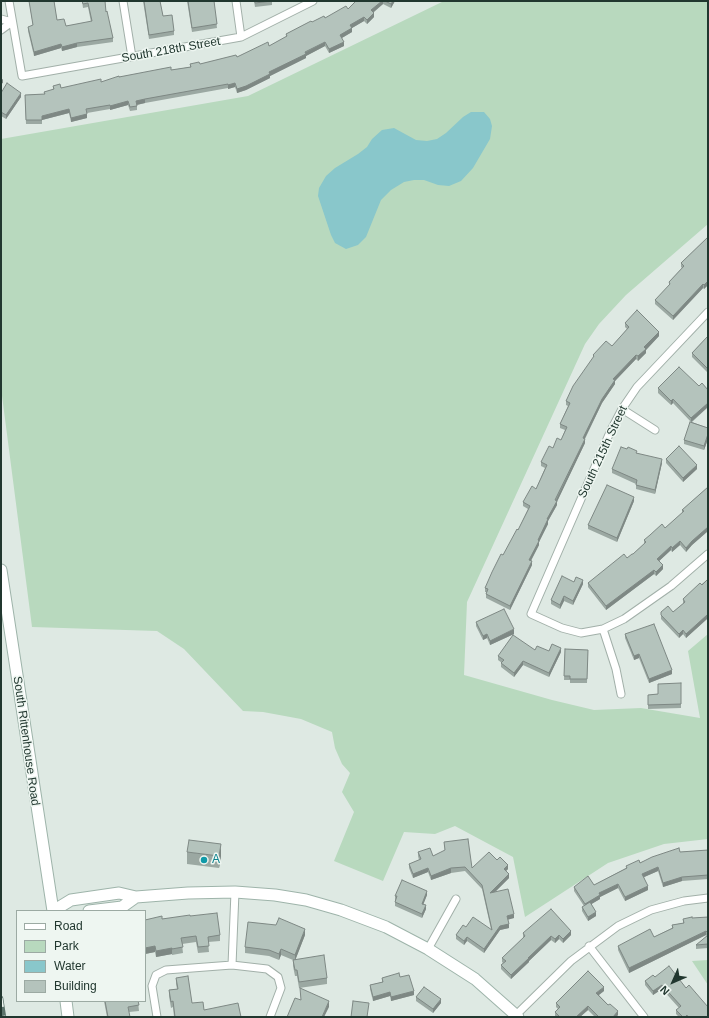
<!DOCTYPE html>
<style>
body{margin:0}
#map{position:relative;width:709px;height:1018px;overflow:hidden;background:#dee9e3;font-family:Arial,sans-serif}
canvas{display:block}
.frame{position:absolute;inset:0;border:2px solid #21372f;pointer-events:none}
.legend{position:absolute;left:16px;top:910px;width:130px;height:92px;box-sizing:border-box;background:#eef6f1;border:1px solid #9caaa3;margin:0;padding:5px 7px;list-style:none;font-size:12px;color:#21372f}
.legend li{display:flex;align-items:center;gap:8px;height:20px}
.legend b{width:20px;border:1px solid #9caaa3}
.north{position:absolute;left:653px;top:962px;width:40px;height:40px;-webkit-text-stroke:3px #eef6f1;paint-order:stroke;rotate:225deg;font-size:11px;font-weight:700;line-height:16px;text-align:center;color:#21372f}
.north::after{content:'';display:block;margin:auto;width:14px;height:18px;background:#21372f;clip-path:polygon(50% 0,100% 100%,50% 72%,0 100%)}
</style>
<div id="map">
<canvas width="709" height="1018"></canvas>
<div class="frame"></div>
<ul class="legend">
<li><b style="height:5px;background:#fff"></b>Road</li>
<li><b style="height:11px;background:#b8d9be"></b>Park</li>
<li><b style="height:11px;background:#89c7cb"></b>Water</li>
<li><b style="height:11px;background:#b4c3bc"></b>Building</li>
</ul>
<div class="north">N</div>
</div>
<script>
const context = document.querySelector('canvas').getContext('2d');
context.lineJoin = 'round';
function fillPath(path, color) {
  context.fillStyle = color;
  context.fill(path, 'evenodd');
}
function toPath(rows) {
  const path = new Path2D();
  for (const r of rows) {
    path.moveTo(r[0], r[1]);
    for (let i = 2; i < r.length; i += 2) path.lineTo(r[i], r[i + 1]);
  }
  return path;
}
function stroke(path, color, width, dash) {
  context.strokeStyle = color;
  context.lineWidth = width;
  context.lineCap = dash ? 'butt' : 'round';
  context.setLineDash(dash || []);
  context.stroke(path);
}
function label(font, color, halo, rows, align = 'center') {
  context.font = font + ' Arial,sans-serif';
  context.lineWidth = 3;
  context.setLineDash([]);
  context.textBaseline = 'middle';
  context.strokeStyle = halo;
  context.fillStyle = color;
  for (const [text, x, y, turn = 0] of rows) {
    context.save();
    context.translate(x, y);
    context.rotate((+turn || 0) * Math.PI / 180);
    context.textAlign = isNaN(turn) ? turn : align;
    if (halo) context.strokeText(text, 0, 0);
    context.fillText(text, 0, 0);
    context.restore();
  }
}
const green = toPath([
 [444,1,708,1,708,224,626,295,599,324,585,344,467,602,464,675,552,700,594,710,641,708,700,718,688,651,708,634,708,839,664,844,608,863,525,917,513,857,455,826,435,834,404,832,383,881,334,861,354,812,342,792,350,773,342,764,335,748,332,732,301,719,263,712,243,711,184,649,157,631,32,627,1,388,1,139,248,96],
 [708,960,708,985,692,961]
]);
const water = toPath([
 [471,112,484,112,490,119,492,126,490,139,473,168,461,181,449,186,438,185,424,180,414,180,404,182,391,190,381,200,366,237,358,245,346,249,335,243,331,235,318,196,319,188,326,176,335,168,358,154,367,147,372,139,382,130,394,128,416,140,427,141,437,139,446,133,463,117]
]);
const street = toPath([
 [9,1,22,76,241,37,313,1],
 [123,1,132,57],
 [236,1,241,37],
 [1,19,12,22],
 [1,30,12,22],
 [708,312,637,387,622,409,611,430,531,614,562,628,581,633,603,629,624,619,671,586,708,554],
 [622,409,655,430],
 [603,629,616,669,621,694],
 [589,946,644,1017],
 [428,949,456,899],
 [232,965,235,892],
 [157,1017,152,986,156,975,166,970,232,965,267,969,278,977,281,988,270,1017],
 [514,1017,571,961,618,926,651,910,684,901,708,898]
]);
const secondary = toPath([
 [1,570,53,911],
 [53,911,71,900,119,893,136,897,188,893,235,892,275,895,306,900,341,910,386,927,428,949,475,979,518,1017],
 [89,911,122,907,136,897],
 [66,1001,68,1017]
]);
const rail = toPath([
 [1,998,4,1017]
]);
const wall = toPath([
 [29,1,54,1,57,20,66,26,91,22,88,7,83,8,82,1,105,1,106,12,113,38,113,42,77,47,62,51,61,48,34,56,28,31,28,27,33,26],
 [143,1,160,1,163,16,174,31,174,35,149,39],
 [187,1,214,1,217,28,192,32],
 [254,1,272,1,272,5,255,7],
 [356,1,395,1,391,8,383,4,373,13,374,17,367,24,364,21,352,28,352,32,342,38,344,46,329,53,325,46,306,56,306,58,270,76,270,78,246,90,237,93,235,87,228,89,228,88,145,103,137,105,137,110,130,111,128,105,110,110,110,109,87,113,87,118,71,122,69,113,42,120,42,124,26,124,25,95,44,94,44,92,53,90,53,86,61,88,101,82,119,77,171,70,190,67,190,64,200,64,237,57,269,46,286,37,286,34,312,22,325,18,348,9],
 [1,93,21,97,6,119,1,116],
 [708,237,708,285,704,289,703,288,673,320,655,304,655,300,669,286,669,282,682,268,681,267,681,263],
 [625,323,659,336,646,350,646,353,638,361,636,359,615,381,615,384,602,403,585,439,585,443,557,501,557,505,548,521,548,524,539,542,539,545,531,561,532,565,510,610,486,598,486,594,487,592,485,592,485,588,503,555,518,530,528,509,523,506,523,502,536,489,545,468,541,466,541,462,561,440,565,430,560,428,560,424,568,406,566,405,566,401,593,358,593,355,612,346,627,329,625,327],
 [708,336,708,373,692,357,692,353],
 [699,386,708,390,708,407,692,422,708,428,708,439,704,450,684,444,684,440,691,422,673,403,671,405,658,393,658,388],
 [637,453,662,463,655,494,636,489,636,484,612,473,612,469],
 [666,459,697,469,683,482,666,463],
 [708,487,708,531,692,545,686,552,680,545,672,552,671,550,659,561,663,569,656,576,654,574,606,610,588,587,588,583,633,554,644,544,644,540,665,528,682,513,682,510],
 [634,501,617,542,588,529,588,525],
 [708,579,708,620,707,619,686,638,683,634,679,638,661,619,661,612,673,612,683,604,683,599],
 [574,582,583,584,573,605,564,601,560,609,551,604,551,600],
 [476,622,514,634,490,645,487,638,483,640,476,626],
 [625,634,672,674,649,683,639,658,634,660,625,638],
 [565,649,588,650,587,683,570,683,570,680,564,680],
 [535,650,561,652,549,677,523,665,514,677,501,667,501,663,502,663,498,660,498,656],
 [681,683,681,708,648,709,648,695,658,694],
 [444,842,472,868,497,860,508,869,506,871,509,878,495,892,514,918,508,919,509,928,500,930,484,953,467,941,464,945,456,939,456,935,466,927,491,929,482,889,465,871,451,873,431,880,428,872,413,878,409,868,409,864,419,860,418,856,418,852,433,856,445,851],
 [708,850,708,879,682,881,663,887,658,871,644,877,648,890,625,901,618,888,600,897,600,899,591,904,596,916,588,921,582,911,582,907,584,906,574,891,574,887,594,885,626,868,626,866,680,852],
 [187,852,221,856,219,868,187,864],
 [427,895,423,904,426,909,422,918,395,906,395,902,396,900,395,900,395,896],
 [190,916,220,935,220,941,208,942,209,952,198,953,196,942,182,944,183,953,172,955,172,954,156,957,155,952,145,954,145,920,162,919],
 [708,917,708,948,696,949,696,945,707,936,706,935,629,973,618,950,618,946,654,937,672,928,672,925,683,923,683,919],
 [523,933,571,935,563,943,559,939,555,943,551,940,529,961,529,962,511,979,501,969,501,965,503,963,502,962,502,958,523,938],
 [305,935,295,960,327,978,327,984,299,988,297,976,295,976,293,966,293,960,281,955,279,960,269,956,245,953,245,947],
 [400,977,414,995,391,1001,390,996,373,1001,370,989,370,985,382,982,382,978],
 [655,977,708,1017,679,1017,676,1014,676,1010,679,1008,662,989,653,995,645,985,645,981],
 [176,978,192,1003,204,1010,241,1017,174,1017,173,1007,171,1008,169,996,169,990,177,989,176,984],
 [604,991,599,995,618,1015,616,1017,595,1017,588,1010,580,1017,556,1017,555,1016,555,1012,558,1009,556,1007,556,1003],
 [416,997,441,1003,433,1013,416,1001],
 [104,1001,138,1001,139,1011,129,1012,130,1017,107,1017]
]);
const shadedWall = toPath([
 [382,1,383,1,383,4,371,14,371,10],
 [393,1,395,1,391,8,391,4],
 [374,13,374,17,367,24,367,20],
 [364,17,364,21,352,28,352,32,340,39,340,35,350,25],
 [325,42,325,46,306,56,306,58,270,76,270,78,246,90,237,93,237,89],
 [344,42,344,46,329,53,329,49],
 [77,43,77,47,62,51,62,47],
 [61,44,61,48,34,56,34,52],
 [3,79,3,83,1,84,1,80],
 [235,83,235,87,228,89,228,85],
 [21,93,21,97,6,119,6,115],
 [145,99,145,103,136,105,136,101],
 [128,101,128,105,110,110,110,106],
 [69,109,69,113,42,120,42,116],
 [87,114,87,118,71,122,71,118],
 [708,281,708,285,704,289,704,285],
 [703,284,703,288,673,320,673,316],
 [659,332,659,336,646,350,646,353,638,361,638,356,644,347],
 [636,355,636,359,615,381,615,384,602,403,583,442,583,438,602,399,613,379],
 [673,399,673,403,671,405,671,401],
 [708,403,708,407,691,422,691,418],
 [708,434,708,439,704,450,704,446],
 [585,439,585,443,556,504,557,501,557,505,548,521,548,524,539,542,539,545,529,564,529,560,538,540,547,519],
 [662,459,662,463,655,494,655,490],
 [697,465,697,469,683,482,683,478],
 [634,497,634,501,617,542,617,538],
 [708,527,708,531,692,545,686,552,686,548,692,541],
 [680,541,680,545,672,552,672,548],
 [671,546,671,550,657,563,657,559],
 [532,561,532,565,510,610,510,606],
 [663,565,663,569,656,576,656,572],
 [654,570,654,574,606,610,606,606],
 [583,580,583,584,573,605,573,601],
 [564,596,564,601,560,609,560,605],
 [707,615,707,619,686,638,686,634],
 [514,629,514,634,490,645,490,641],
 [683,630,683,634,679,638,679,634],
 [487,634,487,638,483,640,483,636],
 [561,648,561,652,549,677,549,673],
 [639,654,639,658,634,660,634,656],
 [523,661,523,665,514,677,514,673],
 [672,670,672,674,649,683,649,679],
 [221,844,221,856,219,868,219,856],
 [508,865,508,869,504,873,504,869],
 [658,867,658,871,642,878,642,874],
 [428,868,428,872,413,878,413,874],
 [451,868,451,873,431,880,431,876],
 [509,874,509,878,490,897,490,893],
 [682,877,682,881,663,887,663,883],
 [618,884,618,888,600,897,600,899,585,908,585,904,599,893],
 [648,886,648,890,625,901,625,897],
 [427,891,427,895,422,908,422,904],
 [426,905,426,909,422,918,422,914],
 [596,912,596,916,588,921,588,917],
 [514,914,514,918,507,920,507,916],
 [509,924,509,928,500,930,484,953,484,949,500,926],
 [305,929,305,935,295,961,295,955],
 [571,931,571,935,563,943,563,939],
 [706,931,706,935,629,973,629,968],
 [559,935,559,939,555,943,555,939],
 [551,936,551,940,529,961,529,962,511,979,511,975,528,958],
 [467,937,467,941,464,945,464,941],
 [155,946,155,952,145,954,145,948],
 [172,948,172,954,156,957,156,951],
 [281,949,281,955,279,960,279,954],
 [662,985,662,989,653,995,653,991],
 [604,987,604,991,596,997,596,993],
 [414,991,414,995,391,1001,391,997],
 [390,992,390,996,373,1001,373,997],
 [441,999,441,1003,433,1013,433,1009],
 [329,1001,329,1007,324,1017,322,1017],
 [588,1006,588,1010,580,1017,576,1017],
 [618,1011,618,1015,616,1017,612,1017]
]);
const building = toPath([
 [29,1,54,1,57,20,64,19,66,26,92,21,88,3,83,4,82,1,105,1,106,12,107,11,113,38,77,43,62,47,61,44,34,52,28,27,33,25,29,1],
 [144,1,160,1,163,16,172,15,174,31,149,35,144,1],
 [188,1,214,1,217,24,192,28,188,1],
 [255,1,272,1,255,3,255,1],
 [356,1,382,1,371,10,374,13,367,20,364,17,350,25,352,28,340,35,344,42,329,49,325,42,305,52,306,54,269,72,270,74,246,86,237,89,235,83,228,85,228,84,145,99,136,101,137,106,130,107,128,101,110,106,110,105,86,109,87,114,71,118,69,109,42,116,42,120,26,120,25,95,45,94,44,92,54,89,53,86,60,84,61,88,101,79,101,82,119,76,119,77,171,67,171,70,191,67,190,64,199,62,200,64,236,55,237,57,268,42,269,46,287,36,286,34,311,21,312,22,324,16,325,18,346,6,348,9,356,1],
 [385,1,393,1,391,4,385,1],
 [7,83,21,93,6,115,1,112,1,93,7,83],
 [708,237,708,281,704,285,703,284,673,316,655,300,670,284,669,282,684,266,681,263,708,237],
 [637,310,659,332,644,347,646,349,638,356,636,355,613,379,615,380,602,399,583,438,585,439,555,500,557,501,547,519,548,519,538,540,539,541,529,560,532,561,510,606,486,594,488,589,485,588,492,572,501,554,503,555,517,529,518,530,530,506,523,502,532,486,536,489,547,465,541,462,549,446,553,448,557,438,561,440,567,427,560,424,570,403,566,401,573,386,594,356,593,355,606,341,612,346,629,327,625,323,637,310],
 [708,336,708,369,692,353,708,336],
 [679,367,699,386,702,383,708,390,708,403,691,418,673,399,671,401,658,388,679,367],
 [690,422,708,428,708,434,704,446,684,440,690,422],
 [679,446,697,465,683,478,666,459,679,446],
 [621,447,627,449,628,447,637,451,636,453,662,459,655,490,636,485,637,480,612,469,621,447],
 [607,485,634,497,617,538,588,525,607,485],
 [708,487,708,527,692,541,686,548,680,541,672,548,671,546,657,559,663,565,656,572,654,570,606,606,588,583,624,554,627,558,632,554,633,554,646,542,644,540,650,535,662,524,665,528,684,511,682,510,708,487],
 [562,576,574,582,576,577,583,580,573,601,564,596,560,605,551,600,562,576],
 [708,579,708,616,707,615,686,634,683,630,679,634,661,615,661,612,668,606,673,612,685,602,683,599,700,583,702,585,708,579],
 [504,609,514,629,490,641,487,634,483,636,476,622,504,609],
 [654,624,672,670,649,679,639,654,634,656,625,634,654,624],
 [513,635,535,650,537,646,549,651,552,644,561,648,549,673,523,661,514,673,501,663,504,660,498,656,513,635],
 [565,649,588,650,587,679,570,679,570,676,564,676,565,649],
 [681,683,681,704,648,705,648,695,658,694,658,684,681,683],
 [468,839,472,868,489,852,497,860,500,857,508,865,504,869,509,874,490,893,508,889,514,914,507,916,509,924,500,926,484,949,467,937,464,941,456,935,463,925,466,927,473,917,492,930,482,885,465,867,451,868,431,876,428,868,413,874,409,864,421,859,418,852,430,848,433,856,445,850,444,842,468,839],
 [189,840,221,844,219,856,187,852,189,840],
 [679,848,680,852,708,850,708,875,682,877,663,883,658,867,642,874,648,886,625,897,618,884,599,893,600,895,585,904,574,887,588,876,594,885,627,868,626,866,639,860,640,863,652,857,679,848],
 [402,880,427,891,422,904,426,905,422,914,395,902,397,896,395,896,402,880],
 [590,902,596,912,588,917,582,907,590,902],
 [551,909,571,931,563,939,559,935,555,939,551,936,528,958,529,958,511,975,501,965,506,961,502,958,525,936,523,933,551,909],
 [217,913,220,935,208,937,209,946,198,947,196,936,181,938,183,947,172,949,172,948,156,951,155,946,145,948,145,920,162,916,162,919,190,915,190,916,217,913],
 [692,917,692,918,708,917,708,933,706,931,629,968,618,946,650,929,654,937,673,928,672,925,684,923,683,919,692,917],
 [279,918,305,929,295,955,281,949,279,954,269,950,245,947,248,922,276,925,279,918],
 [708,935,708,944,696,945,708,935],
 [324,955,327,978,299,982,297,970,295,970,293,960,324,955],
 [669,966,686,988,689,985,708,1007,708,1017,688,1017,687,1015,685,1017,683,1017,676,1010,681,1006,662,985,653,991,645,981,653,975,655,977,669,966],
 [588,971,604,987,596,993,608,1005,610,1004,618,1011,613,1017,597,1017,598,1016,588,1006,576,1017,560,1017,555,1012,560,1007,556,1003,588,971],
 [399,973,400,977,409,975,414,991,391,997,390,992,373,997,370,985,383,982,382,978,399,973],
 [188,976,192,1003,203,1002,204,1010,238,1003,241,1017,175,1017,173,1001,171,1002,169,990,178,989,176,978,188,976],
 [424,987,441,999,433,1009,416,997,424,987],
 [300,988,329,1001,322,1017,287,1017,295,998,301,1000,300,988],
 [105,1001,138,1001,139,1005,128,1007,130,1017,108,1017,105,1001],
 [353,1001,369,1003,367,1017,351,1017,353,1001]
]);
const markers = [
 [204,860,4,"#0f9aa8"]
];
const streetNames = [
 ["South 218th Street",171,50,-10],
 ["South 215th Street",603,452,-65],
 ["South Rittenhouse Road",26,741,82]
];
const cultureNames = [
 ["A",212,860]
];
fillPath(green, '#b8d9be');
fillPath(water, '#89c7cb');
stroke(street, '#a2b0a9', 9);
stroke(secondary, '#9eb4aa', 13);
stroke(street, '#fff', 7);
stroke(secondary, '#fff', 11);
stroke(rail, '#5b736b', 4.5);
stroke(rail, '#eef6f1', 3, [9]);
fillPath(wall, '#9ba8a2');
fillPath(shadedWall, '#7e8884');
fillPath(building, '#b4c3bc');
stroke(building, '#7e8884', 1);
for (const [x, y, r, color] of markers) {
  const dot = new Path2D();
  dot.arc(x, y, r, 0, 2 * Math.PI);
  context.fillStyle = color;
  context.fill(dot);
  stroke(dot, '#eef6f1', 1.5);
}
label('12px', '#21372f', '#eef6f1', streetNames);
label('12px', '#0d838f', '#eef6f1', cultureNames, 'left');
</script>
